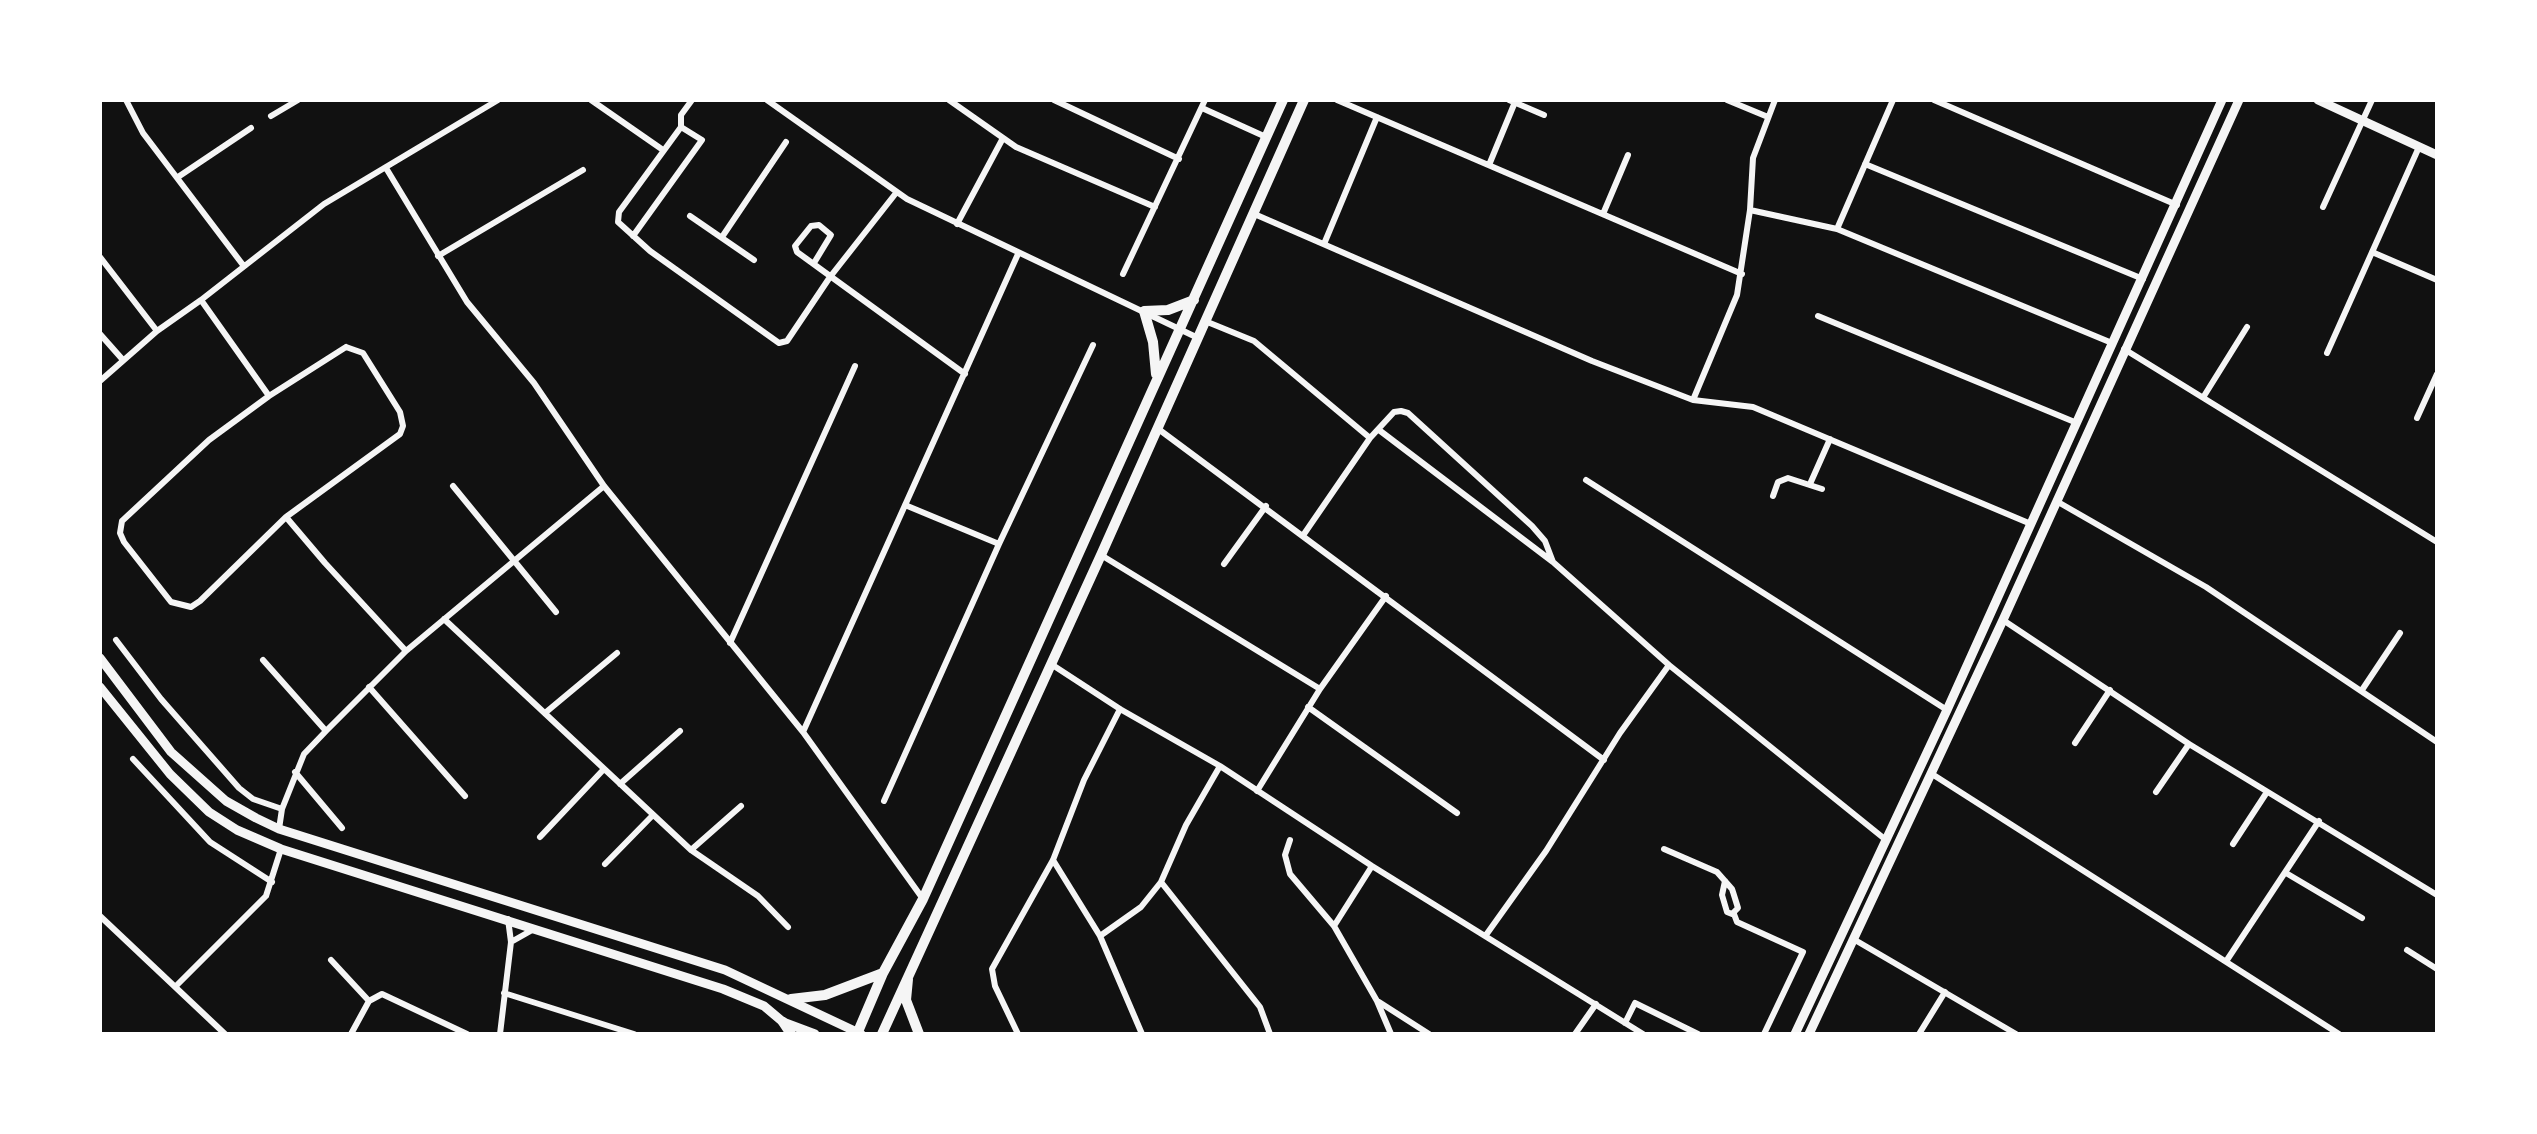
<!DOCTYPE html>
<style>
body{margin:0}
#map{position:relative;width:2537px;height:1134px;overflow:hidden;background:#111;font-family:Roboto,sans-serif}
canvas{display:block}
.frame{position:absolute;inset:0;border:102px solid #fff;pointer-events:none}
</style>
<div id="map">
<canvas width="2537" height="1134"></canvas>
<div class="frame"></div>
</div>
<script>
const context = document.querySelector('canvas').getContext('2d');
context.lineJoin = 'round';
function toPath(rows) {
  const path = new Path2D();
  for (const r of rows) {
    path.moveTo(r[0], r[1]);
    for (let i = 2; i < r.length; i += 2) path.lineTo(r[i], r[i + 1]);
  }
  return path;
}
function stroke(path, color, width, dash) {
  context.strokeStyle = color;
  context.lineWidth = width;
  context.lineCap = dash ? 'butt' : 'round';
  context.setLineDash(dash || []);
  context.stroke(path);
}
const minor = toPath([
 [126,100,143,133,243,265],
 [591,100,663,150],
 [692,100,681,115,681,127,619,212,618,222,650,251,779,343,787,341,830,277,896,193],
 [767,100,907,199,1196,337],
 [949,100,1016,147,1155,207],
 [1054,100,1179,159],
 [1337,100,1742,274],
 [1509,100,1544,115],
 [1727,100,1768,117],
 [1934,100,2177,205],
 [1202,108,1266,137],
 [271,116,298,100],
 [1865,164,2143,279],
 [1489,165,1515,102],
 [386,168,467,302,534,383,604,486,803,732,923,899],
 [178,177,251,128],
 [2323,207,2372,100],
 [1750,210,1837,229,2112,343],
 [1252,213,1592,361,1693,400,1753,407,2031,524],
 [1603,214,1628,155],
 [690,216,754,260],
 [957,224,1003,138],
 [1837,229,1893,100],
 [633,236,702,140,681,127],
 [722,237,786,142],
 [1324,244,1377,117],
 [2372,252,2437,280],
 [438,256,583,170],
 [100,257,157,331],
 [814,263,831,235,819,225,811,226,795,246,797,252,965,374],
 [1123,274,1205,100],
 [201,300,269,396],
 [1818,316,2077,423],
 [1205,321,1254,341,1370,438],
 [100,334,123,360],
 [346,347,363,353,400,412,403,426,400,434,286,517,200,601,191,607,171,602,124,542,120,533,122,521,209,440,269,396,346,347],
 [2124,349,2437,542],
 [2327,353,2419,147],
 [100,381,157,331,201,300,324,204,498,100],
 [2204,396,2247,327],
 [1693,400,1737,295,1750,210,1753,158,1775,100],
 [2417,418,2437,374],
 [1157,428,1604,760],
 [1379,430,1553,562,1669,665,1886,840],
 [1586,480,1947,710],
 [1810,484,1830,439],
 [453,486,556,612],
 [1773,496,1778,482,1788,478,1822,489],
 [2058,502,2206,587,2437,742],
 [905,505,999,544],
 [286,517,325,563,406,651],
 [1304,534,1370,438,1394,412,1401,411,1408,413,1532,526,1545,541,1553,562],
 [1101,555,1320,689],
 [1224,564,1266,506],
 [444,619,691,850,758,896,788,927],
 [2003,620,2189,744,2437,895],
 [116,640,161,699,239,788,253,799,282,809],
 [730,643,855,366],
 [263,660,326,731],
 [1051,664,1120,709,1220,766,1372,866,1643,1034],
 [369,687,465,796],
 [2362,690,2400,633],
 [1308,707,1457,813],
 [545,713,617,653],
 [803,732,1018,254],
 [2075,743,2110,690],
 [133,759,210,842,272,882],
 [295,772,342,828],
 [1932,774,2339,1034],
 [620,784,680,731],
 [1257,791,1320,689,1386,596],
 [2156,792,2189,744],
 [884,801,999,544,1093,345],
 [279,829,282,809,304,754,326,731,406,651,604,486],
 [540,837,604,769],
 [1290,840,1285,855,1290,874,1334,926,1377,1001,1391,1034],
 [2233,844,2267,792],
 [1664,849,1717,872,1732,889,1733,892,1738,908,1732,914,1727,912,1722,895,1725,881],
 [691,850,741,806],
 [1053,860,1100,936,1142,1034],
 [605,864,653,815],
 [2286,873,2362,918],
 [1161,882,1260,1007,1270,1034],
 [1734,914,1737,922,1803,952,1764,1034],
 [100,916,225,1034],
 [1334,926,1372,866],
 [1486,935,1546,851,1620,733,1669,665],
 [1100,936,1141,907,1161,882,1186,825,1220,766],
 [1855,940,2016,1034],
 [511,942,534,929],
 [2407,950,2437,969],
 [331,960,369,1001],
 [2227,960,2319,821],
 [176,986,266,896,281,849],
 [504,993,634,1034],
 [1379,1002,1429,1034],
 [1625,1023,1635,1003,1698,1034],
 [351,1034,369,1001,382,994,467,1034],
 [500,1034,511,942,508,919],
 [1018,1034,995,986,992,969,1053,860,1084,780,1120,709],
 [1575,1034,1596,1004],
 [1919,1034,1945,992]
]);
const secondary = toPath([
 [2318,100,2437,155],
 [100,658,171,752,226,801,256,818,279,829,725,970,861,1034],
 [100,687,170,774,209,812,237,830,281,849,723,989,764,1006,783,1022,815,1034],
 [1795,1034,1947,710,2222,100],
 [1809,1034,2003,620,2239,100]
]);
const primary = toPath([
 [1156,374,1153,342,1144,311,1168,310,1194,300],
 [908,979,906,1000,919,1034],
 [791,999,825,995,883,973],
 [783,1022,791,1034],
 [857,1034,883,973,923,899,1283,100],
 [882,1034,1101,555,1304,100]
]);
stroke(minor, '#f5f5f5', 6);
stroke(secondary, '#f5f5f5', 9);
stroke(primary, '#f5f5f5', 10);
</script>
